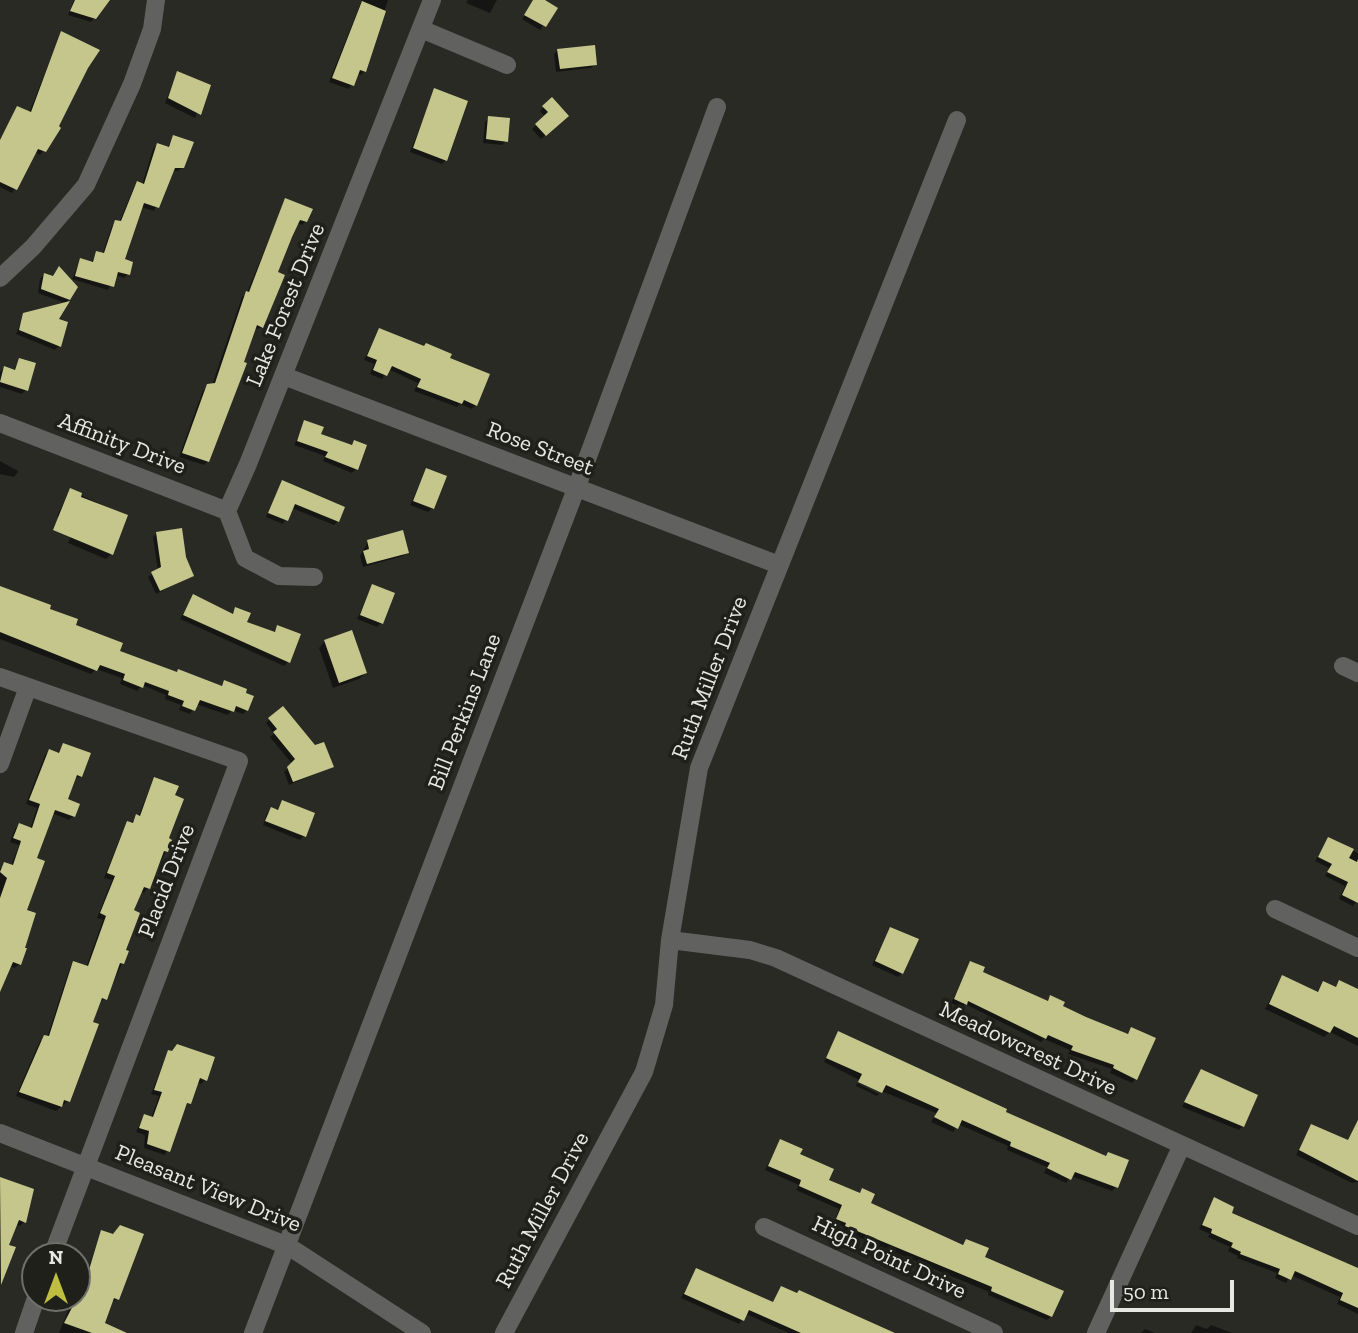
<!DOCTYPE html>
<style>
body{margin:0}
#map{position:relative;width:1358px;height:1333px;overflow:hidden;background:#292a24;font-family:"Zilla Slab",serif}
canvas{display:block}
.north{position:absolute;left:21px;top:1242px;width:70px;height:70px;box-sizing:border-box;background:#20201b;border:2px solid #70706b;border-radius:50%;rotate:0deg;font-size:19px;font-weight:700;line-height:28px;text-align:center;color:#e7e7e4}
.north::after{content:'';display:block;margin:auto;width:24px;height:32px;background:#bfbe41;clip-path:polygon(50% 0,100% 100%,50% 72%,0 100%)}
.scale{position:absolute;left:1110px;top:1280px;width:124px;height:32px;box-sizing:border-box;border:4px solid #e7e7e4;border-top:0;padding-left:9px;font-size:21px;line-height:24px;white-space:nowrap;color:#e7e7e4;-webkit-text-stroke:5px #20201b;paint-order:stroke}
</style>
<div id="map">
<canvas width="1358" height="1333"></canvas>
<div class="north">N</div>
<div class="scale">50 m</div>
</div>
<script>
const context = document.querySelector('canvas').getContext('2d');
context.lineJoin = 'round';
function fillPath(path, color) {
  context.fillStyle = color;
  context.fill(path, 'evenodd');
}
function toPath(rows) {
  const path = new Path2D();
  for (const r of rows) {
    path.moveTo(r[0], r[1]);
    for (let i = 2; i < r.length; i += 2) path.lineTo(r[i], r[i + 1]);
  }
  return path;
}
function stroke(path, color, width, dash) {
  context.strokeStyle = color;
  context.lineWidth = width;
  context.lineCap = dash ? 'butt' : 'round';
  context.setLineDash(dash || []);
  context.stroke(path);
}
function label(font, color, halo, rows, align = 'center') {
  context.font = font + ' "Zilla Slab",serif';
  context.lineWidth = 7;
  context.setLineDash([]);
  context.textBaseline = 'middle';
  context.strokeStyle = halo;
  context.fillStyle = color;
  for (const [text, x, y, turn = 0] of rows) {
    context.save();
    context.translate(x, y);
    context.rotate((+turn || 0) * Math.PI / 180);
    context.textAlign = isNaN(turn) ? turn : align;
    if (halo) context.strokeText(text, 0, 0);
    context.fillText(text, 0, 0);
    context.restore();
  }
}
const shadow = toPath([
 [74,0,108,0,91,22,68,15],
 [362,0,388,0,365,71,361,75,357,74,349,89,329,82],
 [468,0,497,0,490,13,466,3],
 [534,0,542,0,555,8,540,30,522,19],
 [61,33,44,150,40,155,35,152,12,193,0,187,0,139,18,108,29,113],
 [558,50,595,64,591,68,556,72,554,54],
 [177,73,209,86,195,118,165,103],
 [435,90,446,160,442,164,410,152],
 [552,99,567,116,541,139,532,129,545,117,540,111],
 [489,118,506,141,502,145,483,143,485,122],
 [174,137,183,167,178,171,172,171,154,211,141,207,123,261,128,274,124,278,115,275,108,290,72,279,80,260,91,263,96,253,102,255,112,226,119,223,134,187,138,183,142,185,153,149,157,145,167,148],
 [285,200,306,221,302,225,297,223,276,273,262,327,254,330,208,461,204,465,179,457,203,390,212,385,242,297,247,293],
 [59,269,69,299,65,303,38,293,40,279,44,275,52,278],
 [24,315,57,320,59,346,55,350,16,334],
 [379,330,448,359,476,405,472,409,460,404,457,407,414,391,418,383,388,369,382,379,370,374,374,364,364,360],
 [19,360,26,390,22,394,0,387,0,372,4,368,13,371],
 [305,422,319,435,350,446,354,442,356,469,352,473,323,461,325,456,294,445],
 [0,461,18,471,18,472,14,477,0,474],
 [426,470,432,508,428,512,410,505],
 [282,482,338,521,334,525,292,508,283,524,266,517],
 [70,490,126,516,111,554,106,559,68,543,76,525,57,516],
 [157,533,185,558,192,576,156,594,148,577,158,571,153,537],
 [368,542,407,552,403,556,363,567,360,556],
 [373,587,381,623,377,627,357,619],
 [0,590,48,610,118,652,220,687,224,682,247,710,243,714,232,710,228,715,196,704,190,714,179,710,181,705,165,699,166,695,142,685,137,691,120,684,122,678,96,669,91,674,0,639],
 [193,596,231,615,236,609,245,623,273,633,278,627,288,662,284,666,180,619],
 [325,641,365,673,359,679,333,688,319,648],
 [269,720,332,767,289,785,284,772,292,764,270,737,274,734,266,723],
 [63,745,81,776,74,779,65,800,73,816,69,820,52,813,35,859,24,911,25,949,19,964,15,968,9,966,0,981,0,869,4,864,11,866,19,845,10,842,15,829,19,825,30,829,37,808,26,804,45,755,49,751,57,754],
 [154,779,167,840,166,851,148,888,144,893,140,891,132,911,138,914,122,964,105,999,98,1002,68,1101,56,1111,16,1096,40,1041,47,1038,70,967,74,963,86,968,103,920,97,918,112,880,104,878,124,828,138,817],
 [282,802,304,836,300,840,263,825,267,813,271,809,276,811],
 [1328,839,1358,853,1358,900,1353,906,1339,899,1345,886,1325,876,1329,868,1315,861],
 [890,929,902,973,898,977,872,965],
 [971,963,981,973,1046,1002,1050,997,1061,1007,1126,1035,1131,1029,1136,1079,1132,1083,1110,1073,1112,1069,1068,1054,1070,1050,1044,1039,1041,1042,965,1004,961,1008,951,1003],
 [1283,977,1316,993,1323,983,1334,988,1340,983,1358,992,1358,1046,1330,1032,1324,1037,1265,1009],
 [839,1033,1004,1113,1105,1157,1126,1161,1116,1187,1112,1191,1071,1176,1066,1183,1044,1173,1047,1167,1007,1150,1008,1146,958,1124,953,1132,931,1122,936,1113,881,1091,824,1062],
 [168,1052,205,1080,201,1084,197,1082,165,1155,144,1148,145,1135,136,1132,144,1116,151,1118,159,1096,151,1094],
 [1201,1071,1243,1126,1239,1130,1182,1107],
 [857,1083,879,1094,877,1096,856,1086],
 [1311,1126,1347,1142,1358,1141,1358,1182,1352,1183,1296,1155],
 [780,1141,827,1181,858,1195,863,1190,868,1204,962,1245,966,1241,1051,1316,1047,1320,988,1295,989,1292,842,1230,844,1227,834,1223,839,1209,796,1190,799,1185,765,1170],
 [0,1179,32,1191,24,1222,20,1226,15,1225,7,1246,13,1248,0,1282],
 [1214,1200,1229,1214,1358,1269,1358,1314,1337,1304,1340,1297,1291,1275,1286,1283,1275,1278,1277,1273,1237,1258,1238,1256,1228,1251,1230,1247,1208,1237,1210,1234,1199,1229],
 [101,1232,118,1299,111,1302,103,1324,105,1333,59,1333,73,1298,77,1298,77,1287,86,1274],
 [696,1270,772,1304,781,1288,894,1333,789,1333,746,1314,739,1324,681,1298],
 [1196,1325,1207,1329,1211,1325,1232,1333,1191,1333],
 [1145,1329,1155,1333,1141,1333]
]);
const building = toPath([
 [75,0,110,0,96,19,70,11],
 [533,0,545,0,558,8,546,27,524,15],
 [362,1,386,11,366,72,360,70,354,86,332,78],
 [61,31,100,50,88,68,59,126,61,128,46,152,38,149,17,190,0,182,0,140,17,106,31,112],
 [595,45,597,65,560,69,557,49],
 [177,71,211,85,201,115,168,98],
 [434,88,468,101,447,161,413,148],
 [552,97,569,116,546,136,535,124,548,112,542,106],
 [488,116,510,118,508,142,486,139],
 [173,135,194,142,184,168,175,168,159,208,144,203,125,259,133,262,130,275,118,272,114,287,75,276,80,258,93,262,96,251,104,253,115,220,121,221,137,181,144,184,157,143,169,147],
 [285,198,313,209,307,222,300,220,292,237,278,272,285,275,263,328,257,325,244,362,247,363,209,462,182,453,207,384,215,383,246,291,249,292],
 [59,266,78,287,70,300,41,289,44,273,53,276],
 [70,301,59,319,68,322,61,347,19,330,23,313],
 [379,328,424,346,426,343,452,354,450,358,490,374,477,406,464,400,462,404,417,387,421,379,392,366,387,376,373,370,377,360,367,356],
 [19,358,36,363,28,391,0,382,4,366,15,370],
 [304,420,324,427,321,434,352,445,354,440,367,445,358,470,325,457,328,452,297,441],
 [426,468,447,476,434,509,413,501],
 [282,480,345,507,339,522,295,504,288,521,268,513],
 [70,488,82,493,81,497,128,515,113,555,53,530],
 [182,528,186,557,194,576,160,591,151,572,161,567,156,532],
 [403,530,409,553,367,564,363,551,369,549,367,540],
 [372,584,395,593,383,624,360,615],
 [0,586,51,605,50,609,78,619,76,625,123,643,120,651,177,672,178,669,222,686,224,680,247,689,246,693,254,696,248,711,236,706,234,712,200,700,195,711,182,706,184,701,168,695,169,691,145,682,143,688,123,680,125,674,100,665,97,671,0,632],
 [193,594,233,614,235,607,251,613,247,622,275,632,277,625,301,634,290,663,183,615],
 [352,630,367,673,339,683,324,640],
 [283,706,315,745,324,742,334,767,293,782,287,767,295,759,273,732,277,729,268,718],
 [63,743,91,753,82,777,77,775,68,799,80,804,75,817,55,810,37,858,45,861,27,910,36,913,25,948,27,948,21,965,13,962,0,992,0,898,7,878,0,872,4,862,13,865,21,841,13,838,19,823,32,828,40,804,29,800,49,749,59,753],
 [154,777,179,786,175,795,184,799,169,838,172,840,168,852,164,851,150,889,144,887,134,910,140,913,126,950,129,951,124,964,120,963,107,1000,102,998,93,1022,99,1024,70,1102,64,1100,62,1107,19,1092,44,1035,49,1036,73,961,88,966,106,916,100,913,115,876,107,873,127,821,133,823,136,814,140,816],
 [282,800,315,813,306,837,265,821,271,807,278,810],
 [1328,837,1354,849,1349,858,1357,862,1358,859,1358,903,1342,895,1348,882,1327,872,1332,864,1318,857],
 [890,927,919,939,903,974,875,961],
 [970,961,985,967,983,972,1048,1001,1050,995,1065,1002,1063,1006,1086,1017,1128,1034,1131,1027,1156,1038,1137,1080,1113,1068,1114,1065,1071,1050,1073,1046,1048,1035,1046,1039,968,1001,967,1005,954,999],
 [1282,975,1318,992,1323,981,1336,987,1339,980,1358,989,1358,1038,1334,1026,1330,1033,1269,1004],
 [838,1031,1007,1109,1006,1112,1106,1156,1108,1152,1129,1160,1118,1188,1075,1172,1071,1180,1047,1168,1050,1163,1010,1146,1011,1142,962,1120,958,1129,934,1117,939,1109,886,1085,882,1093,858,1082,862,1074,826,1058],
 [177,1044,215,1057,207,1081,200,1078,191,1104,187,1103,170,1152,147,1144,149,1131,139,1128,144,1114,153,1117,162,1092,154,1090,168,1050,172,1051],
 [1201,1069,1258,1095,1244,1127,1184,1102],
 [1358,1120,1358,1181,1299,1150,1311,1124,1348,1140],
 [780,1139,803,1149,800,1154,834,1169,829,1180,860,1193,862,1188,875,1194,871,1203,963,1245,966,1239,989,1248,985,1257,1064,1291,1052,1317,991,1291,992,1287,845,1226,846,1223,836,1219,842,1205,799,1186,801,1180,768,1166],
 [0,1177,34,1189,26,1223,19,1220,9,1245,16,1247,1,1285],
 [1214,1197,1234,1207,1232,1213,1358,1268,1358,1308,1340,1300,1343,1293,1295,1271,1291,1280,1278,1274,1280,1269,1240,1254,1241,1252,1231,1247,1233,1243,1211,1233,1212,1229,1202,1225],
 [120,1225,144,1234,119,1300,114,1298,105,1323,127,1333,92,1333,64,1323,77,1298,84,1272,88,1273,101,1230,113,1234],
 [696,1268,773,1302,781,1286,797,1293,799,1290,895,1333,801,1333,749,1310,744,1321,684,1294]
]);
const minor = toPath([
 [421,29,507,65],
 [0,278,33,247,86,185,132,84,152,29,156,0],
 [284,376,779,565],
 [0,423,227,511],
 [314,577,279,576,245,558,227,511,248,464,432,0],
 [1343,666,1358,673],
 [0,677,239,761,52,1256],
 [0,764,28,687],
 [1275,909,1358,948],
 [670,940,750,950,776,958,1358,1226],
 [0,1133,288,1246,422,1333],
 [764,1227,994,1333],
 [24,1333,36,1298],
 [253,1333,576,489,717,107],
 [504,1333,644,1072,664,1005,670,940,699,768,957,120],
 [1096,1333,1181,1147]
]);
const streetNames = [
 ["Lake Forest Drive",286,305,-68],
 ["Affinity Drive",122,444,21],
 ["Rose Street",540,449,21],
 ["Ruth Miller Drive",710,678,-69],
 ["Bill Perkins Lane",465,712,-69],
 ["Placid Drive",167,881,-69],
 ["Meadowcrest Drive",1028,1049,25],
 ["Pleasant View Drive",208,1189,22],
 ["Ruth Miller Drive",543,1210,-62],
 ["High Point Drive",889,1258,25]
];
fillPath(shadow, '#0007');
fillPath(building, '#c5c68b');
stroke(minor, '#61625f', 18);
label('23px', '#e7e7e4', '#20201b', streetNames);
</script>
